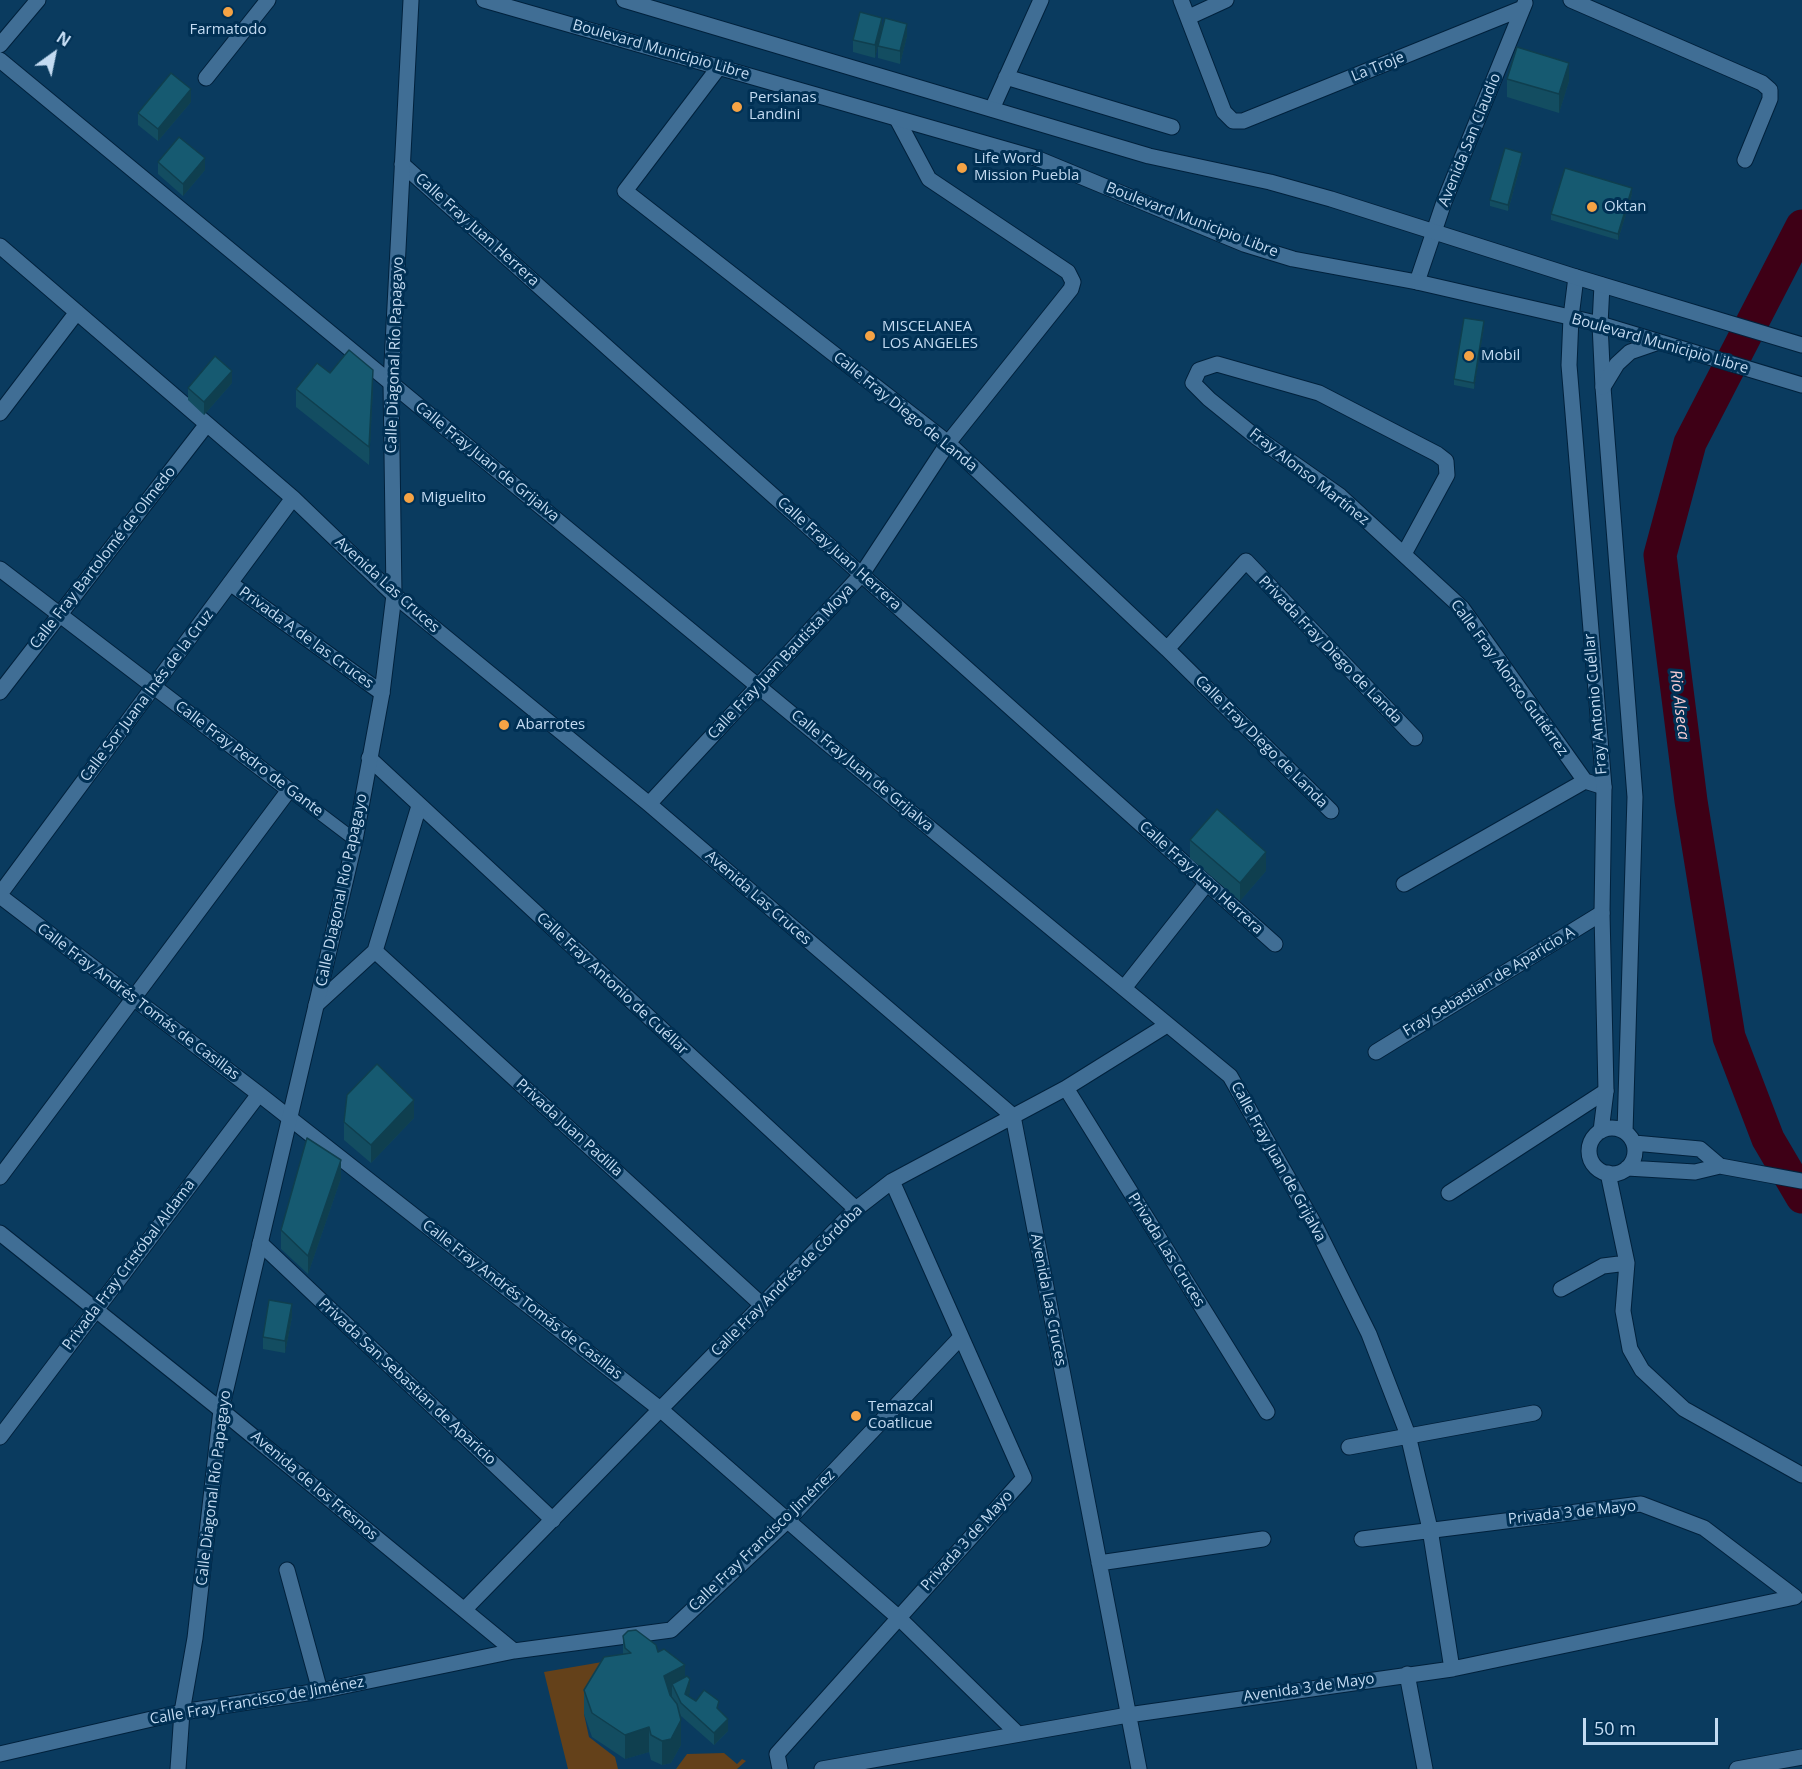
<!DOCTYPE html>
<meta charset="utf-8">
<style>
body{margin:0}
#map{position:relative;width:1802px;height:1769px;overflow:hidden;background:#0a3b5f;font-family:"Open Sans",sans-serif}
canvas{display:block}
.north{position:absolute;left:24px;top:24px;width:60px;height:60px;-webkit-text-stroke:4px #003054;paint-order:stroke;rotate:33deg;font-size:16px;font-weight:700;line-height:24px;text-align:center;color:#c3dbf2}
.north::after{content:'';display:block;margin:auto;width:21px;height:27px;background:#c3dbf2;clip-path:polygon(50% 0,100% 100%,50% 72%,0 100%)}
.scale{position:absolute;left:1583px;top:1718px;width:135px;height:27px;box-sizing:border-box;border:3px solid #c3dbf2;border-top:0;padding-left:8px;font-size:18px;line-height:21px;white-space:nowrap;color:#c3dbf2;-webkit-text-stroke:4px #003054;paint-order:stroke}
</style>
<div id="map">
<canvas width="1802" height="1769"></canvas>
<div class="north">N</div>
<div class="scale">50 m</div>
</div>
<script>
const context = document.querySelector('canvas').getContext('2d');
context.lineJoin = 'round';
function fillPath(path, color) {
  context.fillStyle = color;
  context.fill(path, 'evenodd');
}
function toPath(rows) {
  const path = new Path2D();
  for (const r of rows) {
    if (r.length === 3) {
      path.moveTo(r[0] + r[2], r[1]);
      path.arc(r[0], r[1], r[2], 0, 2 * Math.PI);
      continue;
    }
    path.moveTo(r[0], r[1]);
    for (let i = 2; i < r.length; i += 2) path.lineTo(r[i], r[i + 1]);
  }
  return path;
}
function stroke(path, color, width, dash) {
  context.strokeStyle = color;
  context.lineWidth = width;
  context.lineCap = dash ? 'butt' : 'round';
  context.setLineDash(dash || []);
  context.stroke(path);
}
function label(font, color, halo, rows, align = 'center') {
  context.font = font + ' "Open Sans",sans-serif';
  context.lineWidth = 6;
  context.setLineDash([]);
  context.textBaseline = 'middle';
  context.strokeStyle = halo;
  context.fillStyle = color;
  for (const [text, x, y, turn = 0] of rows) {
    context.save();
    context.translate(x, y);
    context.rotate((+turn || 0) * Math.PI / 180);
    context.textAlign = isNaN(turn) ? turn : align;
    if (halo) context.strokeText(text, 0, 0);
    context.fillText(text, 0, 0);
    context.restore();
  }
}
const green = toPath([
 [608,1661,604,1682,584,1714,589,1737,615,1757,618,1769,568,1769,544,1672],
 [724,1753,737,1764,742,1759,746,1761,737,1769,676,1769,687,1754]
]);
const river = toPath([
 [1802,226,1690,443,1660,555,1691,801,1729,1037,1768,1139,1802,1197]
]);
const pedestrian = toPath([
 [289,790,355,840]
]);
const minor = toPath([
 [1181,0,1224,112,1233,121,1243,121,1523,8],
 [1571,0,1762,83,1770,90,1770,99,1745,160],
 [1189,17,1226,0],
 [0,45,38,0],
 [0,60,1230,1076,1316,1227,1369,1334,1408,1435,1430,1529,1452,1669],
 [719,67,625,191,948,443,1167,649,1331,811],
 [1006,77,1172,127],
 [206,78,268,0],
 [992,109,1041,0],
 [402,164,1275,944],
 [0,246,293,498,394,595,649,804,1013,1116,1139,1769],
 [1417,282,1444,202,1525,3],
 [0,413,77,312],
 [1404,554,1447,475,1446,461,1437,454,1319,393,1217,364,1199,370,1193,383,1209,399,1256,437,1340,496,1462,608,1585,781],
 [0,569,289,790,0,1177],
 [230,583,382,693],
 [1167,649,1246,561,1415,738],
 [0,692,207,424],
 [369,758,856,1209],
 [649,804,862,574,948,443,1071,289,1073,282,1068,272,929,179,897,119],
 [1404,884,1585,781,1604,787],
 [0,894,293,498],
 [0,896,259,1094,660,1409,899,1618,1018,1734],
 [375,951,762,1305],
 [1124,988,1207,883],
 [316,1005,375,951,419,806],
 [1376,1052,1602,913],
 [1066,1088,1267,1412],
 [1608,1173,1627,1263,1623,1311,1630,1349,1642,1370,1684,1409,1802,1475],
 [1449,1193,1606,1091],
 [0,1233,221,1410,514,1651],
 [260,1243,553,1520],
 [1561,1289,1603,1266,1627,1263],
 [0,1437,259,1094],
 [1349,1447,1534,1413],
 [1362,1539,1641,1504,1704,1528,1795,1597],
 [1099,1563,1263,1539],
 [287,1570,320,1691],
 [464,1610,856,1209,892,1181,1066,1088,1167,1025],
 [1407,1674,1425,1769],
 [0,1754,182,1712,320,1691,514,1651,671,1630,787,1521,961,1337],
 [780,1769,777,1754,1024,1478,892,1181],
 [822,1769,1128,1715,1452,1669,1795,1597],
 [1737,1769,1802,1757]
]);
const tertiary = toPath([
 [1576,277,1571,317,1569,365,1604,787,1602,913,1606,1091,1601,1131],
 [1602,285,1600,324,1603,387,1635,797,1625,1132],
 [1612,1151,23],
 [1634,1143,1700,1149,1720,1166],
 [1627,1168,1695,1172,1720,1166,1802,1181],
 [178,1769,182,1712,195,1638,221,1410,355,840,382,693,394,595,391,383,411,0]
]);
const secondary = toPath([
 [484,0,1036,158,1244,244,1293,259,1417,282,1600,324,1802,385],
 [624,0,1149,156,1270,182,1331,199,1576,277,1802,345],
 [1603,387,1617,364,1630,352,1659,342]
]);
const wall = toPath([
 [882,30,875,58,853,52,853,40],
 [907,36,900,64,878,58,878,46],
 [1507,79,1569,81,1559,113,1507,97],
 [191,102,158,141,138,125,138,113],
 [1522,159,1508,211,1490,206,1490,200],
 [158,162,205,170,183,196,158,174],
 [1632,194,1618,240,1551,220,1551,214],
 [1484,327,1474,389,1454,385,1454,379],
 [330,373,373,388,369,465,296,407,296,389],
 [232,383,204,415,188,400,188,388],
 [1190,840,1266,871,1240,901,1190,858],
 [414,1118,371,1163,344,1140,344,1122],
 [341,1178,308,1274,281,1249,281,1230],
 [292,1317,285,1353,263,1349,263,1337],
 [623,1636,658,1652,685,1677,690,1692,688,1696,696,1701,719,1711,728,1731,714,1745,681,1716,679,1712,681,1745,671,1763,662,1765,651,1760,649,1752,625,1759,592,1737,584,1714,584,1690,623,1654]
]);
const shadedWall = toPath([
 [882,18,882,30,875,58,875,45],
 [907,24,907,36,900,64,900,51],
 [1569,63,1569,81,1559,113,1559,94],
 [191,89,191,102,158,141,158,129],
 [1522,153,1522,159,1508,211,1508,205],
 [205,158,205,170,183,196,183,184],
 [1632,188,1632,194,1618,240,1618,234],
 [1484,321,1484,327,1474,389,1474,383],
 [373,370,373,388,369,465,369,447],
 [232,371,232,383,204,415,204,402],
 [1266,852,1266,871,1240,901,1240,883],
 [414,1100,414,1118,371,1163,371,1145],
 [341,1160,341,1178,308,1274,308,1256],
 [292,1304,292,1317,285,1353,285,1341],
 [685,1665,685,1689,672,1684,672,1696,664,1701,664,1676],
 [690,1679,690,1692,685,1706,685,1694],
 [728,1719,728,1731,714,1745,714,1733],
 [681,1720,681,1745,671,1763,662,1765,662,1741],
 [649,1727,649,1752,625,1759,625,1735]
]);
const building = toPath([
 [860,12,882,18,875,45,853,40,860,12],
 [885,18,907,24,900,51,878,46,885,18],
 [1517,47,1569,63,1559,94,1507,79,1517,47],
 [171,73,191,89,158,129,138,113,171,73],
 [179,137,205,158,183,184,158,162,179,137],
 [1505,148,1522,153,1508,205,1490,200,1505,148],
 [1565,168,1632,188,1618,234,1551,214,1565,168],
 [1464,318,1484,321,1474,383,1454,379,1464,318],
 [349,350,373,370,369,447,296,389,317,363,330,373,349,350],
 [215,356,232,371,204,402,188,388,215,356],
 [1217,809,1266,852,1240,883,1190,840,1217,809],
 [377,1064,414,1100,371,1145,344,1122,347,1095,377,1064],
 [307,1138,341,1160,308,1256,281,1230,307,1138],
 [269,1300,292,1304,285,1341,263,1337,269,1300],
 [636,1630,656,1645,658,1652,664,1649,685,1665,664,1676,670,1695,677,1704,681,1720,671,1739,662,1741,651,1735,649,1727,625,1735,592,1713,584,1690,604,1657,631,1653,625,1648,623,1636,628,1631,636,1630],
 [687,1676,690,1679,685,1694,696,1701,704,1690,719,1701,717,1708,728,1719,714,1733,681,1703,672,1684,687,1676]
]);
const markers = [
 [228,12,6,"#f5a345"],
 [737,107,6,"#f5a345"],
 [962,168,6,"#f5a345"],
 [1592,207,6,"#f5a345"],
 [870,336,6,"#f5a345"],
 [1469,356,6,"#f5a345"],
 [409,498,6,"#f5a345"],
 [504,725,6,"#f5a345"],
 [856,1416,6,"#f5a345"]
];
const poiNames = [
 ["Farmatodo",228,30,"center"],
 ["Persianas",749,98],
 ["Landini",749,115],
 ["Life Word",974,159],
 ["Mission Puebla",974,176],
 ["Oktan",1604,207],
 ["MISCELANEA",882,327],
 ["LOS ANGELES",882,344],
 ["Mobil",1481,356],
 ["Miguelito",421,498],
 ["Abarrotes",516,725],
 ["Temazcal",868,1407],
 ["Coatlicue",868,1424]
];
const streetNames = [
 ["Boulevard Municipio Libre",661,50,16],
 ["La Troje",1378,67,-22],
 ["Avenida San Claudio",1470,140,-68],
 ["Boulevard Municipio Libre",1192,220,21],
 ["Calle Fray Juan Herrera",477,230,42],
 ["Boulevard Municipio Libre",1660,344,16],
 ["Calle Diagonal Río Papagayo",395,355,-88],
 ["Calle Fray Diego de Landa",905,412,39],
 ["Calle Fray Juan de Grijalva",487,462,39],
 ["Fray Alonso Martínez",1309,477,38],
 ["Calle Fray Juan Herrera",839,554,42],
 ["Calle Fray Bartolomé de Olmedo",103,558,-52],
 ["Avenida Las Cruces",387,585,42],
 ["Privada A de las Cruces",306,638,36],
 ["Privada Fray Diego de Landa",1330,650,46],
 ["Calle Fray Juan Bautista Moya",781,662,-47],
 ["Calle Fray Alonso Gutiérrez",1509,678,54],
 ["Calle Sor Juana Inés de la Cruz",147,696,-53],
 ["Fray Antonio Cuéllar",1596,704,-95],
 ["Calle Fray Diego de Landa",1261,742,45],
 ["Calle Fray Pedro de Gante",249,759,37],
 ["Calle Fray Juan de Grijalva",862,771,40],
 ["Calle Fray Juan Herrera",1201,878,42],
 ["Calle Diagonal Río Papagayo",342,890,-78],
 ["Avenida Las Cruces",758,898,41],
 ["Fray Sebastian de Aparicio A",1489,982,-31],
 ["Calle Fray Antonio de Cuéllar",612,984,43],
 ["Calle Fray Andrés Tomás de Casillas",138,1002,37],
 ["Privada Juan Padilla",569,1128,42],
 ["Calle Fray Juan de Grijalva",1278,1162,61],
 ["Privada Las Cruces",1166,1250,58],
 ["Privada Fray Cristóbal Aldama",129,1265,-53],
 ["Calle Fray Andrés de Córdoba",787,1281,-45],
 ["Calle Fray Andrés Tomás de Casillas",522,1300,38],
 ["Avenida Las Cruces",1048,1300,79],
 ["Privada San Sebastian de Aparicio",407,1382,43],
 ["Avenida de los Fresnos",314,1486,40],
 ["Calle Diagonal Río Papagayo",214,1488,-83],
 ["Privada 3 de Mayo",1572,1513,-6],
 ["Calle Fray Francisco Jiménez",762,1541,-44],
 ["Privada 3 de Mayo",967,1541,-48],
 ["Avenida 3 de Mayo",1309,1688,-8],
 ["Calle Fray Francisco de Jiménez",257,1701,-10]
];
const waterNames = [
 ["Rio Alseca",1679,705,83]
];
fillPath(green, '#64411a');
stroke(river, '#3e0016', 33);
stroke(pedestrian, '#00213c', 14);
stroke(minor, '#00213c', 17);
stroke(tertiary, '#00213c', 17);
stroke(secondary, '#00213c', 17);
stroke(pedestrian, '#406e95', 12);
stroke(minor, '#406e95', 15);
stroke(tertiary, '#406e95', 15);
stroke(secondary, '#406e95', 15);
fillPath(wall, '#134d61');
fillPath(shadedWall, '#0f3f4f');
fillPath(building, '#165a71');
stroke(building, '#0f3f4f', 1.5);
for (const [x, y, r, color] of markers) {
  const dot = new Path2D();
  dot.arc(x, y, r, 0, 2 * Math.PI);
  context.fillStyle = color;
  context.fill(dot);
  stroke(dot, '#003054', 2);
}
label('15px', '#c3dbf2', '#003054', poiNames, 'left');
label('15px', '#c3dbf2', '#003054', streetNames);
label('italic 16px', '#f7ccd3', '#003054', waterNames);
</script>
